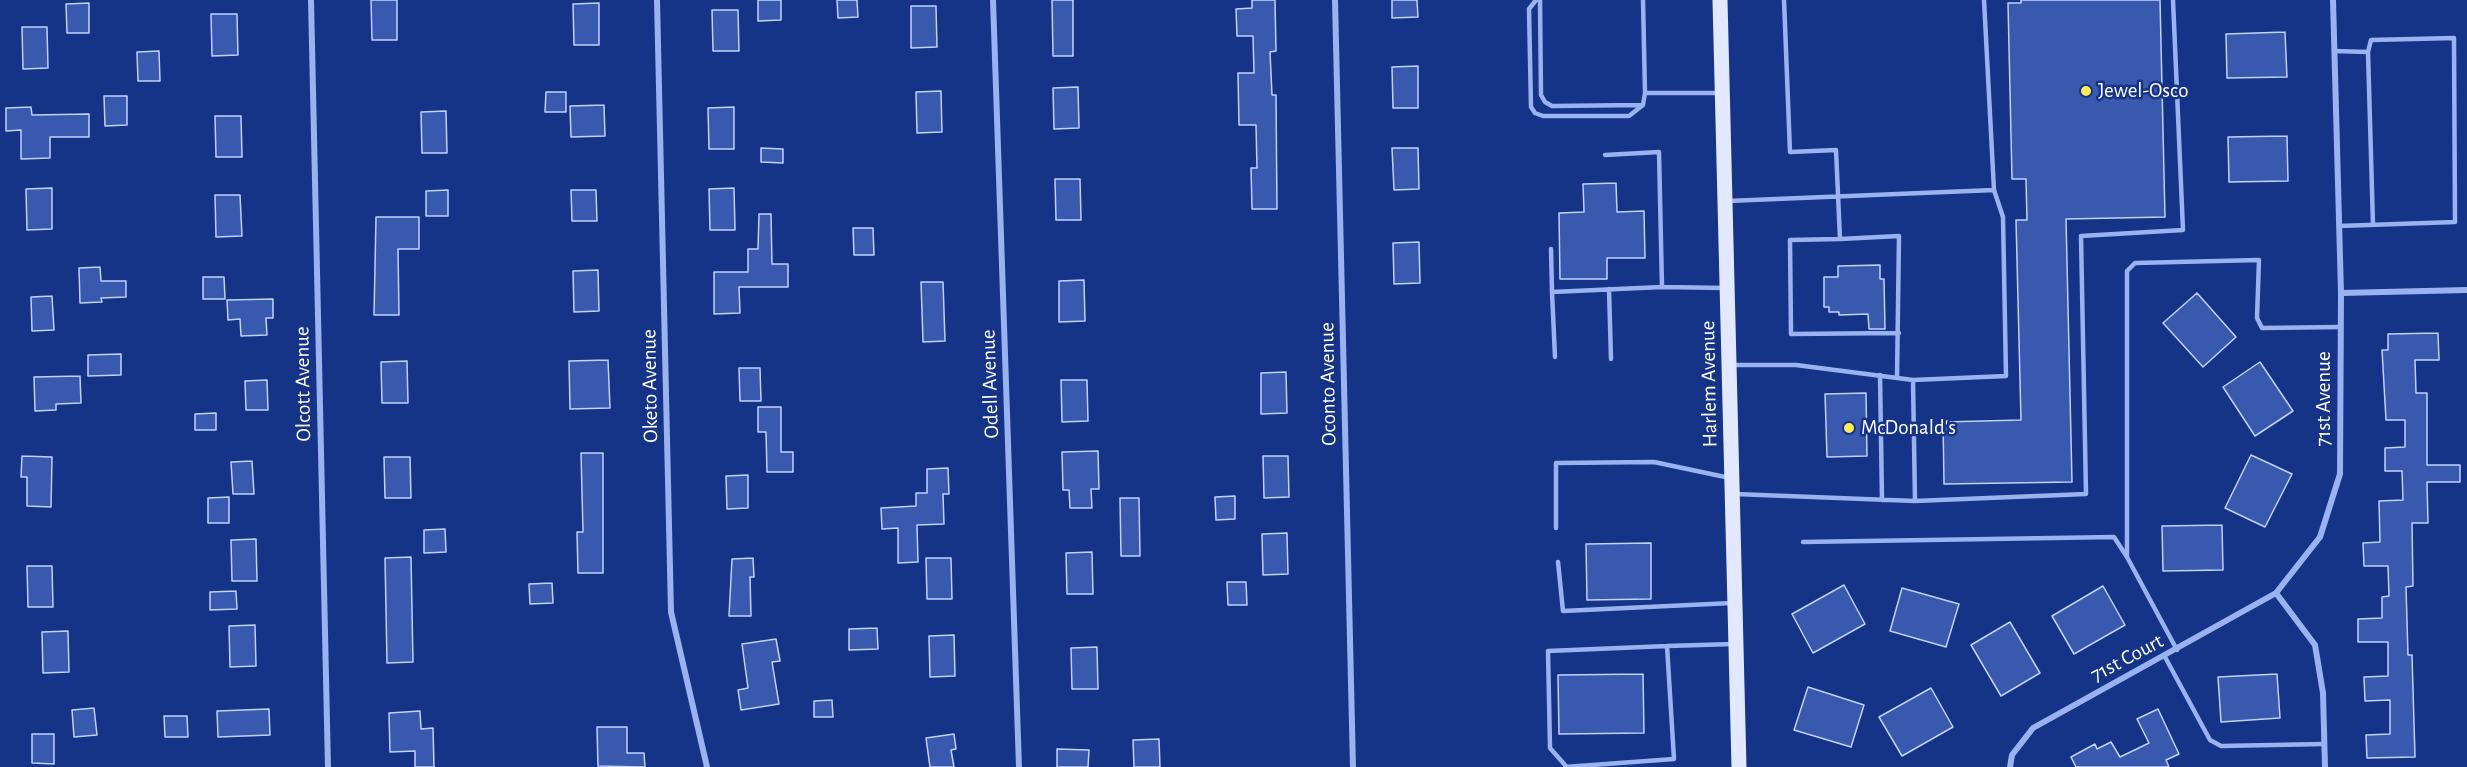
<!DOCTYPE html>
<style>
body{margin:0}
canvas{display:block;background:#153387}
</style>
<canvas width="2467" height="767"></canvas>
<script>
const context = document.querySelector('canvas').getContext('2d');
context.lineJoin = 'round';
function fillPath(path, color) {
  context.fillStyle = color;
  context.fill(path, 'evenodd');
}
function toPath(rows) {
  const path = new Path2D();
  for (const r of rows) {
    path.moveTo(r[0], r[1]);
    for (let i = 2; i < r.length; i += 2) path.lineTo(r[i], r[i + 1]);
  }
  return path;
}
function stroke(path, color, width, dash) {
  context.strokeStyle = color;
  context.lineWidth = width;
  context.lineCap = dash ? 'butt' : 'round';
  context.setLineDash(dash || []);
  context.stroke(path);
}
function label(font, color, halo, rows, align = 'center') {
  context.font = font + ' "Alegreya Sans",sans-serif';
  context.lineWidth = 5;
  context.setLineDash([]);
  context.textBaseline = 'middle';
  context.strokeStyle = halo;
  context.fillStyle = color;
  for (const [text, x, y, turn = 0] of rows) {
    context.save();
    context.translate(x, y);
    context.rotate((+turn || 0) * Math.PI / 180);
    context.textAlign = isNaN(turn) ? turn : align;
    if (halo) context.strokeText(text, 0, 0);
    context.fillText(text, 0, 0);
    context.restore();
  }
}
const building = toPath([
 [371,0,397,0,397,40,372,40,371,0],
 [758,0,781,0,781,20,758,21,758,0],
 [837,0,857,0,858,17,838,18,837,0],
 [1052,0,1073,0,1073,56,1053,56,1052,0],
 [1252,0,1275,0,1276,51,1270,52,1272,95,1276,95,1277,209,1252,209,1251,168,1257,168,1256,125,1239,125,1238,73,1254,73,1253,36,1237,36,1236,9,1252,8,1252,0],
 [1392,0,1417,0,1418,17,1392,18,1392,0],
 [2021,0,2160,0,2165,217,2066,219,2072,482,1944,484,1943,422,2021,420,2016,220,2027,220,2026,179,2012,179,2008,3,2021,3,2021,0],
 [89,3,89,33,67,33,66,4,89,3],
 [599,3,599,45,574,45,573,4,599,3],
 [911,6,936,6,937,47,911,48,911,6],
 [712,10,738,10,739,51,713,51,712,10],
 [211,14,237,14,238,55,212,56,211,14],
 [22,27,47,27,48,68,23,69,22,27],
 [2285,32,2287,77,2227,78,2226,34,2285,32],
 [159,51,160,81,138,81,137,52,159,51],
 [1418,66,1418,108,1393,108,1392,67,1418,66],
 [1078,87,1079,128,1054,129,1053,88,1078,87],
 [941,91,942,132,917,133,916,92,941,91],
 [546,92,566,92,566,112,545,112,546,92],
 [104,96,127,96,127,125,105,126,104,96],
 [604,105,605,136,571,137,570,106,604,105],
 [31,107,32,115,89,114,89,137,50,137,50,158,21,159,21,130,6,131,6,108,31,107],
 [734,107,734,149,709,149,708,108,734,107],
 [446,111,447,153,422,153,421,112,446,111],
 [215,116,241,116,242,157,216,157,215,116],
 [2287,136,2288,181,2229,182,2228,137,2287,136],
 [761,148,783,149,783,163,761,162,761,148],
 [1392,148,1418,148,1419,189,1394,190,1392,148],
 [1055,179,1080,179,1081,220,1056,220,1055,179],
 [1616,183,1617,212,1644,211,1645,258,1607,258,1607,279,1560,279,1559,213,1584,212,1583,184,1616,183],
 [52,188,52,229,27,230,26,189,52,188],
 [734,188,735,230,710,230,709,189,734,188],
 [448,190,448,216,426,216,426,191,448,190],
 [571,190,596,190,597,221,572,221,571,190],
 [215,195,240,195,242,236,216,237,215,195],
 [759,214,771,214,772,264,788,264,788,287,739,287,740,313,714,314,714,272,748,272,748,249,758,249,759,214],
 [376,217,419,217,419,249,398,249,399,315,374,315,376,217],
 [853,228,873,228,874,255,854,255,853,228],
 [1419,242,1420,283,1394,284,1393,243,1419,242],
 [1880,265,1880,279,1884,279,1885,329,1869,329,1868,314,1839,315,1839,312,1829,312,1829,307,1824,307,1824,277,1838,277,1838,266,1880,265],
 [100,267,101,281,126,281,126,297,101,298,102,302,80,303,79,268,100,267],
 [598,270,599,311,574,312,573,271,598,270],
 [203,277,224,277,225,299,203,299,203,277],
 [1084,280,1085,321,1059,322,1059,281,1084,280],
 [921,282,943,282,945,341,923,342,921,282],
 [2197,293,2236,337,2203,367,2163,323,2197,293],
 [52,296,54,330,32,331,31,297,52,296],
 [273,299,273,318,266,318,267,335,241,336,240,319,228,320,227,300,273,299],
 [2438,333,2439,360,2415,360,2416,393,2427,393,2427,465,2460,465,2460,482,2427,482,2428,523,2412,523,2413,586,2406,587,2408,655,2412,655,2415,757,2367,758,2366,735,2390,734,2390,700,2365,701,2364,677,2388,676,2388,642,2358,642,2358,619,2382,618,2382,597,2389,596,2388,566,2364,566,2363,543,2380,542,2379,501,2403,500,2402,471,2385,471,2385,448,2405,447,2405,420,2386,420,2382,350,2388,350,2388,334,2438,333],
 [121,354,121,375,88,376,88,355,121,354],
 [608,360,610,408,570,409,569,361,608,360],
 [407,361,408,403,382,403,381,362,407,361],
 [2260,362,2293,411,2255,436,2223,387,2260,362],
 [739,368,760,368,761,401,740,401,739,368],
 [1286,372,1287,413,1261,414,1261,373,1286,372],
 [80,376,81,403,56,404,56,410,35,411,34,377,80,376],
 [267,380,268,410,246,410,245,381,267,380],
 [1061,380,1087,380,1088,421,1062,422,1061,380],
 [1866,393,1867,456,1827,457,1825,394,1866,393],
 [758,407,781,407,781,452,793,452,793,472,767,472,766,432,758,432,758,407],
 [216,413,216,430,195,430,195,414,216,413],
 [1098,451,1099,489,1091,489,1092,508,1070,508,1069,490,1063,490,1062,452,1098,451],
 [581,453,603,453,603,573,578,573,577,532,583,532,581,453],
 [2251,455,2292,474,2265,527,2225,508,2251,455],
 [22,456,52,457,51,507,27,506,27,477,21,477,22,456],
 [1263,456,1288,456,1289,497,1264,498,1263,456],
 [384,457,410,457,411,498,385,498,384,457],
 [252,461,254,494,233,494,231,462,252,461],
 [948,468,949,494,943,494,944,524,917,525,918,562,898,563,898,528,882,529,881,508,916,506,916,493,927,493,927,469,948,468],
 [748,475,748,508,727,509,726,476,748,475],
 [1235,496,1235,519,1216,520,1215,497,1235,496],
 [229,497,229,523,208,523,208,498,229,497],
 [1120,498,1139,498,1140,556,1121,556,1120,498],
 [2222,525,2223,570,2163,571,2162,526,2222,525],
 [445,529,446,552,424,553,424,530,445,529],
 [1287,533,1288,574,1263,575,1262,534,1287,533],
 [256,539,257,581,232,581,231,540,256,539],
 [1651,543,1651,599,1587,600,1586,544,1651,543],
 [1092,552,1093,594,1067,594,1066,553,1092,552],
 [411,557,413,662,387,663,385,558,411,557],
 [753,558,754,577,750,577,751,616,729,616,732,559,753,558],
 [926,558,951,558,952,599,927,599,926,558],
 [27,566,52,566,53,607,28,607,27,566],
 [1227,582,1246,582,1247,605,1228,605,1227,582],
 [552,583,553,603,530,604,529,584,552,583],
 [1844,585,1865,624,1813,653,1792,614,1844,585],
 [2103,586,2125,625,2074,654,2052,616,2103,586],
 [1902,588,1959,604,1946,647,1890,631,1902,588],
 [236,591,237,609,210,610,210,592,236,591],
 [2010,622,2040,673,2001,696,1971,645,2010,622],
 [255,625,256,666,230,667,229,626,255,625],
 [877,628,878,649,849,650,849,629,877,628],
 [68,631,69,672,43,673,42,632,68,631],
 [954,635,955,676,930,677,929,636,954,635],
 [776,639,780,661,772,662,779,704,741,710,738,690,748,688,742,644,776,639],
 [1097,647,1098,689,1072,689,1071,648,1097,647],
 [1643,674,1644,733,1559,734,1558,675,1643,674],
 [2277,674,2280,718,2221,722,2218,677,2277,674],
 [1808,687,1864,705,1851,747,1794,730,1808,687],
 [1931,688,1953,727,1902,756,1879,717,1931,688],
 [832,700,833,717,814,717,814,701,832,700],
 [94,708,97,735,74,737,72,710,94,708],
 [269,709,270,735,218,737,217,711,269,709],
 [2158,709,2179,754,2166,760,2169,767,2076,767,2071,757,2095,744,2097,749,2111,742,2120,757,2149,743,2137,719,2158,709],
 [420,711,421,729,433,728,434,767,415,767,415,751,390,752,389,713,420,711],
 [164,716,187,716,188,737,165,737,164,716],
 [597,727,627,727,627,753,644,753,645,767,598,766,597,727],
 [32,734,54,734,54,764,32,763,32,734],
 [954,734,956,749,951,750,954,767,930,767,926,738,954,734],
 [1159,739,1160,767,1134,767,1133,740,1159,739],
 [1057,749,1089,750,1088,767,1057,767,1057,749]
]);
const lane = toPath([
 [1536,0,1529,9,1531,107,1535,113,1543,116,1629,116,1643,105,1645,93],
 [1540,0,1541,95,1545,102,1552,106,1642,105],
 [1643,0,1645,93,1720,93],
 [1784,0,1790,152,1836,150,1840,239,1790,240,1791,334,1899,333],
 [2334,51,2368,52,2371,40,2454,38,2455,222,2339,226],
 [2368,52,2373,225],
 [1605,155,1659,152,1662,287],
 [1728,201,1994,190],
 [1840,239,1899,236,1897,378],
 [1551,249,1552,292],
 [1609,289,1611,359],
 [1555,357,1552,292,1662,287,1725,288],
 [1732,365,1796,365,1913,380,1915,501],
 [1880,375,1882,500],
 [1913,380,2006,376,2003,217,1994,190,1984,0],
 [1735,494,1915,501,2086,494,2081,236,2183,230,2173,0],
 [1556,528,1556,463,1654,462,1730,478],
 [1803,542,2114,537,2127,557],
 [1558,562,1563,611,1732,603],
 [2177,650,2127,557,2127,271,2135,263,2259,260,2257,318,2262,328,2340,327],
 [2165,657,2210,740,2221,746,2324,744],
 [1565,765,1550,748,1548,651,1667,646],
 [1565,767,1674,759,1667,646,1734,644]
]);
const street = toPath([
 [311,0,328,767],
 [657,0,671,612,707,767],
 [993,0,1019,767],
 [1335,0,1353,767],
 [2341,293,2467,290],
 [2010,767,2012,755,2033,728,2276,593],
 [2325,767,2323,693,2315,645,2276,593,2320,537,2340,474,2341,293,2333,0]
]);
const primary = toPath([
 [1720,0,1739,767]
]);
const markers = [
 [2086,91,6,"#ffeb58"],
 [1849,428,6,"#ffeb58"]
];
const poiNames = [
 ["Jewel-Osco",2098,91],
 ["McDonald's",1861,428]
];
const streetNames = [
 ["Olcott Avenue",303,384,-91],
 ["Odell Avenue",990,384,-92],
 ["Oconto Avenue",1328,384,-91],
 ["Harlem Avenue",1709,384,-91],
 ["Oketo Avenue",650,386,-91],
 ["71st Avenue",2324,399,-90],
 ["71st Court",2127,658,-28]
];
fillPath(building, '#3959af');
stroke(building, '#c0d1fb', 1.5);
stroke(lane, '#9ab2ef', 4.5);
stroke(street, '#9ab2ef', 6);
stroke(primary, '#e2e8ff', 15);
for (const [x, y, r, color] of markers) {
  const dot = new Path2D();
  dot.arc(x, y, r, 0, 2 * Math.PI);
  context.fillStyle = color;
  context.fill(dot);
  stroke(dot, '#153387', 2);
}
label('21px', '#fff', '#153387', poiNames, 'left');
label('21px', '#fff', '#153387', streetNames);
</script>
